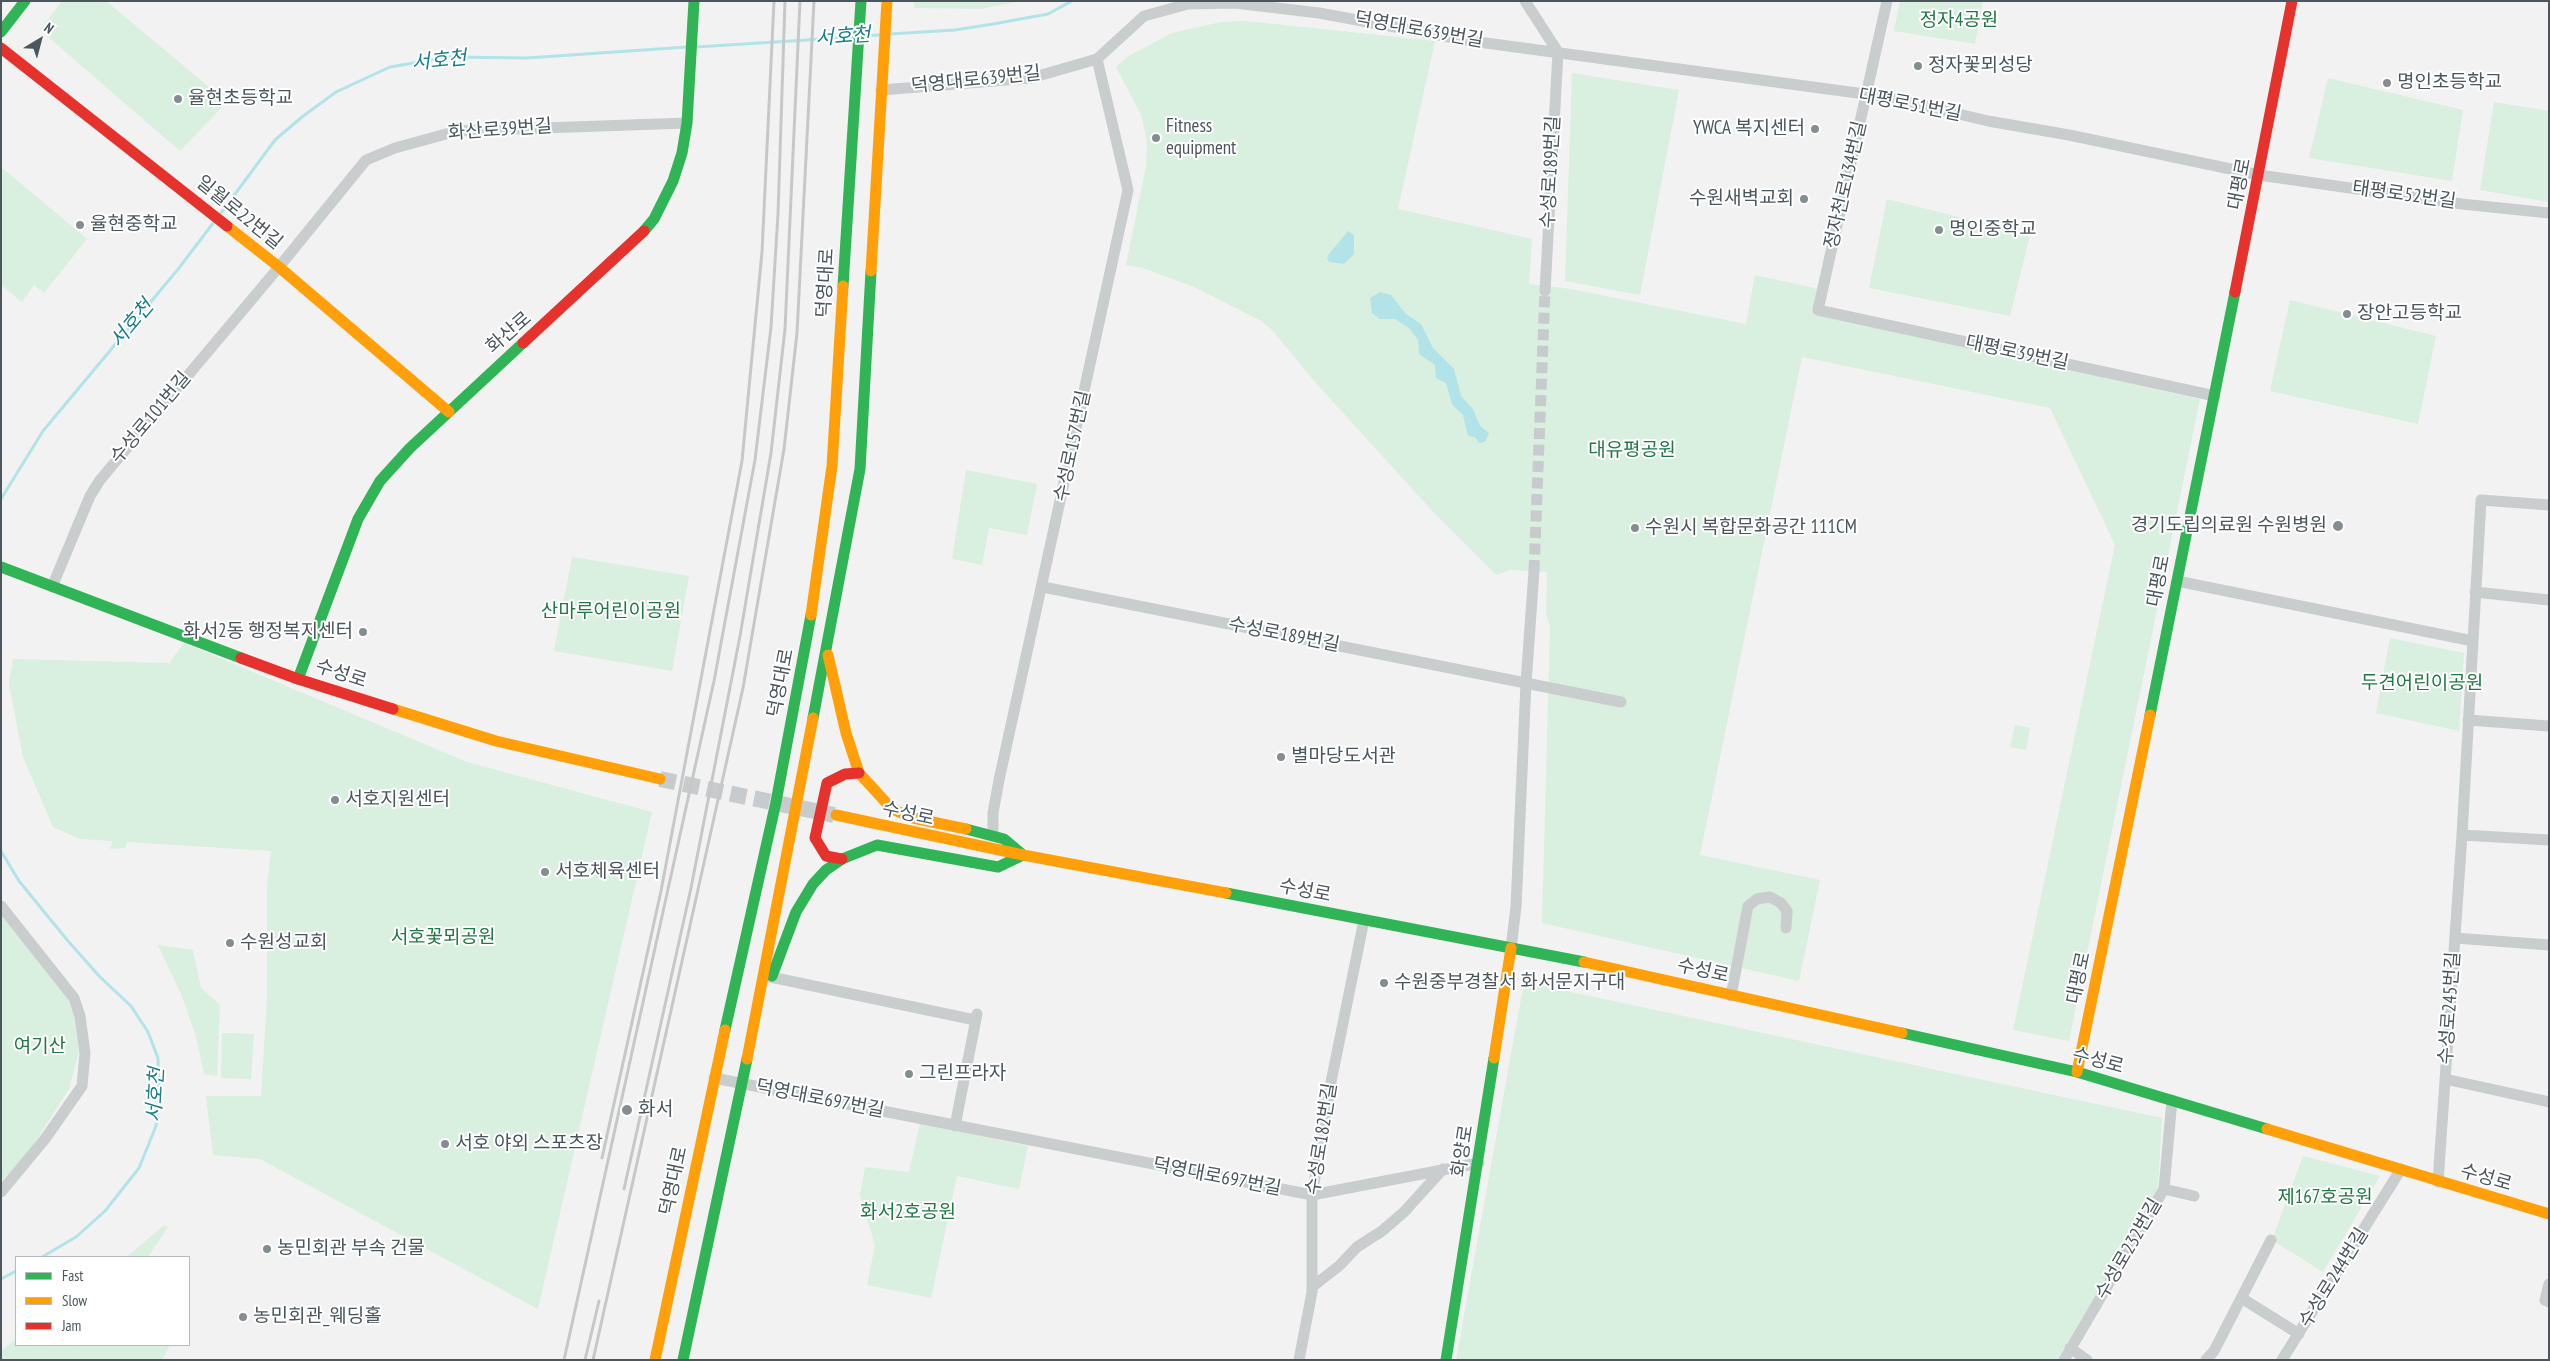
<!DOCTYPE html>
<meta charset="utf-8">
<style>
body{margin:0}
#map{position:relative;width:2550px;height:1361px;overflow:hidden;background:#f2f2f2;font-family:"PT Sans Narrow",sans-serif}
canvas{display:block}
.frame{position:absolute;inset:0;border:2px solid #4b565d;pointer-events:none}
.legend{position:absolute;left:15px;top:1256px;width:175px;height:90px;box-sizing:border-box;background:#fff;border:1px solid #b7bbbe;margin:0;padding:6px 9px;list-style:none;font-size:15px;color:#4b565d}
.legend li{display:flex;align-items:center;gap:10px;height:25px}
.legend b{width:25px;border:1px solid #b7bbbe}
.north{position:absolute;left:15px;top:15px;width:50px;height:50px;-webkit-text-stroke:4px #fff;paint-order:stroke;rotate:37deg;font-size:14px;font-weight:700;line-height:20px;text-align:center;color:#4b565d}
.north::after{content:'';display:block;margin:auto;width:18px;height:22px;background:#4b565d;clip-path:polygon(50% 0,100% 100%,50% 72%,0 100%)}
</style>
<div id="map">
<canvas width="2550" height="1361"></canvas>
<div class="frame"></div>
<ul class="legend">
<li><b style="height:6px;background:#30b455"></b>Fast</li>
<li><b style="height:6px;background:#ff9f0a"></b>Slow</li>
<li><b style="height:6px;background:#e5322d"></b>Jam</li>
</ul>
<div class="north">N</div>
</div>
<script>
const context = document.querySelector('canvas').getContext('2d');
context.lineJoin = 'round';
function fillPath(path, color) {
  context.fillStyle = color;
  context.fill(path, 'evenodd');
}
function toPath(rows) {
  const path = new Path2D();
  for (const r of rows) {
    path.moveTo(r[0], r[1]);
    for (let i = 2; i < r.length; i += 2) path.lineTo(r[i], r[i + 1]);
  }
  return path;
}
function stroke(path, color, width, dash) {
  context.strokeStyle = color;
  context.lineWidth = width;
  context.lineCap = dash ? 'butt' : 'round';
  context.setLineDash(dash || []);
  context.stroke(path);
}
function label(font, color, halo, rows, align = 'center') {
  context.font = font + ' "PT Sans Narrow","Noto Sans KR",sans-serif';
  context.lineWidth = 4;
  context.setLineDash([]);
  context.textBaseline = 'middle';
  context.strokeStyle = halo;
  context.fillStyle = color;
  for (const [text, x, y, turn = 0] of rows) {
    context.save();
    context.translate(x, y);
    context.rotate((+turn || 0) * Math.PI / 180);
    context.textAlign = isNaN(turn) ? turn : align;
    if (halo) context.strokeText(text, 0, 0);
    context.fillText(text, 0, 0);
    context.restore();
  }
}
const green = toPath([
 [62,1,106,1,227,102,180,151,40,30],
 [914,1,1021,1,981,9,914,8],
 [1900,1,1983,1,1975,44,1894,31],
 [1246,21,1435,41,1398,209,1532,239,1529,284,1571,289,1746,324,1755,275,1819,289,1814,313,2200,399,2069,1041,2013,1030,2115,545,2050,408,1802,357,1700,855,1820,880,1799,981,1542,923,1550,627,1546,614,1547,572,1511,570,1496,575,1434,513,1316,383,1273,331,1261,321,1194,287,1143,268,1126,265,1146,166,1147,141,1141,115,1116,67,1127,57,1172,33,1221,22],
 [1572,73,1679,90,1640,295,1565,281],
 [2328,78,2463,110,2452,181,2309,158],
 [2494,102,2549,111,2549,202,2480,190],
 [1,167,87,239,44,293,34,285,22,302,1,285],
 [1887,199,2030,235,2010,316,1869,288],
 [2290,300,2436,336,2418,424,2270,391],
 [966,470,1037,484,1027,535,989,528,982,565,952,559],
 [572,557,689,576,672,671,554,651],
 [2390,638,2464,653,2459,731,2376,713],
 [184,643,467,762,652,812,538,1309,260,1159,213,1155,206,1096,261,1096,267,996,267,885,271,851,127,842,125,848,110,849,113,841,80,839,53,827,23,757,9,684,13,659,169,663],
 [2015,725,2030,728,2026,750,2010,747],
 [1,913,60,987,74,1009,79,1052,69,1089,28,1153,1,1182],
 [158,945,193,950,201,988,220,1005,217,1076,204,1074,196,1037,182,996],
 [1524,982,2162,1118,2158,1189,2057,1360,1456,1360],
 [222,1033,254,1034,251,1079,221,1078],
 [920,1123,1028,1146,1019,1189,957,1176,931,1298,867,1285,875,1245,860,1195,865,1167,909,1172],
 [2303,1156,2380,1176,2323,1272,2272,1240],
 [164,1225,168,1227,148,1257,127,1257],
 [16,1339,16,1345,170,1345,162,1360,1,1360,1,1351]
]);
const water = toPath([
 [1348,231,1354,235,1354,254,1344,264,1329,262,1327,258,1330,253],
 [1380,292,1391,295,1406,314,1421,324,1433,348,1454,369,1461,396,1473,409,1480,426,1489,433,1485,442,1479,443,1475,437,1468,436,1463,415,1452,404,1446,383,1436,378,1435,365,1419,354,1418,340,1410,329,1395,319,1380,319,1372,313,1370,298]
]);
const stream = toPath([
 [890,34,955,30,993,24,1048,14,1072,1],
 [863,36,879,35],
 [696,47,854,37],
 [221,213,275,140,302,117,336,92,390,67,449,57,527,58,687,47],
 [1,499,43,431,179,268,214,222],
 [1,851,19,881,68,941,100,977,131,1006,148,1032,158,1058,159,1097,156,1126,139,1168,105,1211,76,1237,42,1257],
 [1,1279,16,1271]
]);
const streetTunnel = toPath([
 [1534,571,1545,291]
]);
const secondaryTunnel = toPath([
 [660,779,834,815]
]);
const street = toPath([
 [1525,1,1558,52],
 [1887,1,1818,310,2215,396],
 [881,90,1031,78,1097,59,1144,16,1188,4,1235,3,1319,13,1471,41,1887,97,1988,121,2069,135,2259,175,2462,204,2549,213],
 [1545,291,1558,52],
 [2177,581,2473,641],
 [52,587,90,496,100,480,279,267,366,160,395,148,457,131,687,123],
 [1043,587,1621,702],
 [2475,592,2549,600],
 [2468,720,2549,726],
 [993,835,993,813,999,780,1128,190,1097,59],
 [2462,835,2549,840],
 [1,906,74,998,80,1016,85,1053,82,1086,45,1139,1,1192],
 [2455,938,2549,945],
 [1511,948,1516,907,1526,683,1534,571],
 [766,976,975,1020],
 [1731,996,1748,906,1757,899,1770,897,1781,903,1787,911,1786,928],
 [714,1078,1312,1195,1479,1163],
 [2445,1079,2549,1102],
 [955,1126,977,1014],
 [2438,1182,2462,835,2481,500,2549,505],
 [2164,1189,2194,1196],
 [2549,1284,2545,1300,2549,1302],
 [1312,1287,1339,1266,1357,1247,1382,1231,1404,1212,1443,1169],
 [2243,1299,2299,1334],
 [2070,1348,2087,1360],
 [1299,1360,1312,1292,1312,1195,1331,1082,1364,920],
 [2064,1360,2164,1189,2172,1100],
 [2206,1360,2214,1351,2271,1240],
 [2282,1360,2401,1169]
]);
const fast = toPath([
 [1,32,25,1],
 [644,231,654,219,673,181,682,153,687,123,694,1],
 [843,286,861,1],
 [1,567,241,658],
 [298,679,358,519,380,481,410,448,523,343],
 [2150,715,2235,292],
 [813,718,860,469,871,271],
 [1226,893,1584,962],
 [772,976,796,912,813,884,826,870,842,859,877,845,998,867,1023,855,1004,839,966,829],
 [725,1030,776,802,811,615],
 [1902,1033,2077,1072,2267,1129],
 [683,1360,747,1059],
 [1446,1360,1494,1058]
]);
const slow = toPath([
 [227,226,279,267,449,412],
 [871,271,887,1],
 [811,615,832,466,843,286],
 [828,655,846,733,859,773,892,809,913,818,966,829],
 [393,709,496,741,660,779],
 [836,815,1023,855,1226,893],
 [1584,962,1902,1033],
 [1494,1058,1511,948],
 [747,1059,813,718],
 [2077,1072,2150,715],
 [2267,1129,2549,1214],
 [655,1360,725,1030]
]);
const jam = toPath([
 [1,48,227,226],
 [2235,292,2292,1],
 [523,343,644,231],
 [241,658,298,679,393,709],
 [842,859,826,856,815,838,827,783,845,774,859,773]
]);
const rail = toPath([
 [602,1158,661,891,742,461,762,252,774,1],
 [624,1189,691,888,740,636,771,453,785,329,800,1],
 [564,1360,714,681,755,460,771,327,778,214,785,1],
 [585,1360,599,1301],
 [593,1360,743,688,784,449,797,333,814,1]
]);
const markers = [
 [1918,66,5,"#858d91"],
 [2387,83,5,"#858d91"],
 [178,99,5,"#858d91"],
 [1815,129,5,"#858d91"],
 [1156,138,5,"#858d91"],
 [1804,199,5,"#858d91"],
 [80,225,5,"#858d91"],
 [1939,230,5,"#858d91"],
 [2347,314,5,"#858d91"],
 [2338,526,6,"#858d91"],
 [1635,528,5,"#858d91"],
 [363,632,5,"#858d91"],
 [1281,757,5,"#858d91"],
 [335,800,5,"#858d91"],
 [545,872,5,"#858d91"],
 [230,943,5,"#858d91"],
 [1384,983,5,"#858d91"],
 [909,1074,5,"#858d91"],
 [627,1110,6,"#858d91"],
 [445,1144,5,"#858d91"],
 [267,1249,5,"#858d91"],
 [243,1317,5,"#858d91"]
];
const parkNames = [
 ["정자4공원",1959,21],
 ["대유평공원",1632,451],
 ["산마루어린이공원",611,612],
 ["두견어린이공원",2422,684],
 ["서호꽃뫼공원",443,938],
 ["여기산",40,1047],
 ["제167호공원",2325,1198],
 ["화서2호공원",908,1213]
];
const streetNames = [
 ["덕영대로639번길",1419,30,10],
 ["덕영대로639번길",976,80,-6],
 ["대평로51번길",1910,105,11],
 ["화산로39번길",500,130,-4],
 ["수성로189번길",1551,172,-87],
 ["대평로",2240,184,-79],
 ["정자천로134번길",1846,185,-77],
 ["태평로52번길",2404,195,8],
 ["일월로22번길",239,213,39],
 ["덕영대로",826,283,-87],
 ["화산로",509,333,-41],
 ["대평로39번길",2017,353,12],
 ["수성로101번길",151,418,-50],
 ["수성로157번길",1073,446,-78],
 ["대평로",2159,581,-79],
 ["수성로189번길",1284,635,11],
 ["수성로",341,674,18],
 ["덕영대로",781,683,-79],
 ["수성로",908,814,12],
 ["수성로",1305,891,11],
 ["수성로",1703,971,13],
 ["대평로",2079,978,-78],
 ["수성로245번길",2450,1008,-86],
 ["수성로",2098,1061,15],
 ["덕영대로697번길",820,1099,11],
 ["수성로182번길",1322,1139,-81],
 ["화양로",1463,1151,-81],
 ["덕영대로697번길",1217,1177,11],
 ["수성로",2486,1178,16],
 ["덕영대로",674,1181,-78],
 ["수성로232번길",2129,1249,-60],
 ["수성로244번길",2334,1278,-58]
];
const poiNames = [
 ["정자꽃뫼성당",1928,66],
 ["명인초등학교",2397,83],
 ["율현초등학교",188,99],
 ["Fitness",1166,127],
 ["equipment",1166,149],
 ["YWCA 복지센터",1805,129,"right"],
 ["수원새벽교회",1794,199,"right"],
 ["율현중학교",90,225],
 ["명인중학교",1949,230],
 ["장안고등학교",2357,314],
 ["경기도립의료원 수원병원",2327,526,"right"],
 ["수원시 복합문화공간 111CM",1645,528],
 ["화서2동 행정복지센터",353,632,"right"],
 ["별마당도서관",1291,757],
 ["서호지원센터",345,800],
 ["서호체육센터",555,872],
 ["수원성교회",240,943],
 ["수원중부경찰서 화서문지구대",1394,983],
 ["그린프라자",919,1074],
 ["화서",638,1110],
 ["서호 야외 스포츠장",455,1144],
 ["농민회관 부속 건물",277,1249],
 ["농민회관_웨딩홀",253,1317]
];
const waterNames = [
 ["서호천",843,37,-4],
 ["서호천",439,61,-6],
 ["서호천",132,324,-50],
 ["서호천",156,1095,-87]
];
fillPath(green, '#d9efdf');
fillPath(water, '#b2e3e8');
stroke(stream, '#b2e3e8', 3);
stroke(streetTunnel, '#c8cbcd', 11, [11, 5.5]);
stroke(secondaryTunnel, '#c8cbcd', 16, [16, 8]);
stroke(street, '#cacdcd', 11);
stroke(fast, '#30b455', 11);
stroke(slow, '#ff9f0a', 11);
stroke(jam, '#e5322d', 11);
stroke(rail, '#c6c8c8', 3);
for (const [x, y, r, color] of markers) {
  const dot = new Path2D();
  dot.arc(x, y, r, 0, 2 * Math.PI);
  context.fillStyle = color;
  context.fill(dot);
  stroke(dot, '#fff', 2);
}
label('19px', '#217943', '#fff', parkNames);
label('19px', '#4b565d', '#fff', streetNames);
label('19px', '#4b565d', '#fff', poiNames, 'left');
label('italic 20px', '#19808b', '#fff', waterNames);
</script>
